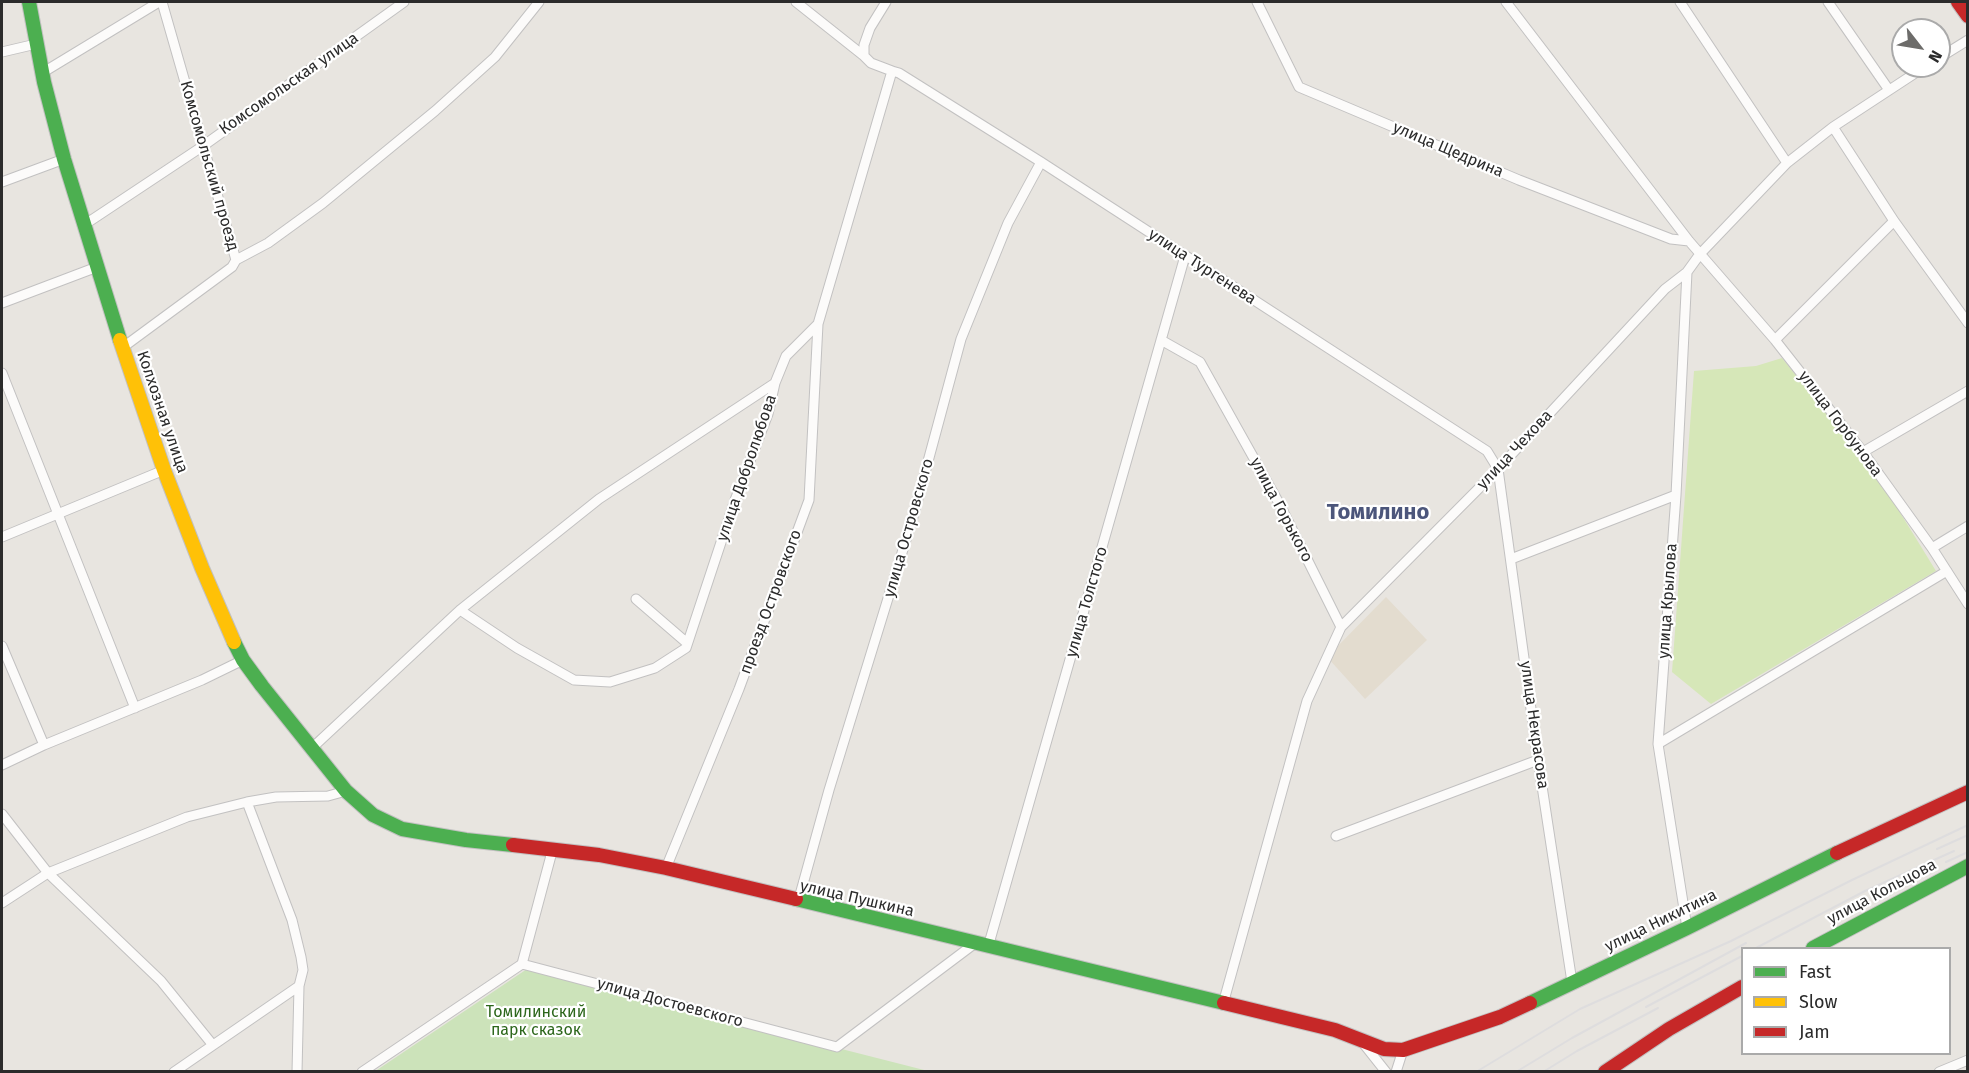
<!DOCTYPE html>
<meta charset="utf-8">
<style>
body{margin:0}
#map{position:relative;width:1969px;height:1073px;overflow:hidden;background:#e8e5e0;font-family:"Fira Sans",sans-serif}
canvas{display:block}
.frame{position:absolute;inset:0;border:3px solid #2b2b2b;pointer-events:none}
.legend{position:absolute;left:1741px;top:947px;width:210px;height:108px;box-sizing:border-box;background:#fff;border:2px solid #aaa;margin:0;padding:8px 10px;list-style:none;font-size:18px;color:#2b2b2b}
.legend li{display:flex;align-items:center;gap:12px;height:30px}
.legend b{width:30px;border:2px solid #aaa}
.north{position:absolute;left:1891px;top:18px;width:60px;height:60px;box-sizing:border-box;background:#fff;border:2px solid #aaa;border-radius:50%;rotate:121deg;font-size:16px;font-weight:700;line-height:24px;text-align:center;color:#2b2b2b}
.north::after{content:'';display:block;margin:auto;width:21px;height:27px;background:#6d6c6a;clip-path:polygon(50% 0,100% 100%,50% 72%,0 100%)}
</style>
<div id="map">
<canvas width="1969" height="1073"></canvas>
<div class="frame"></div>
<ul class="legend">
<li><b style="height:8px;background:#4caf50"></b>Fast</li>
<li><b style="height:8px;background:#ffc107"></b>Slow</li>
<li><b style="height:8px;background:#c62828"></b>Jam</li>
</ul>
<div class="north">N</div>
</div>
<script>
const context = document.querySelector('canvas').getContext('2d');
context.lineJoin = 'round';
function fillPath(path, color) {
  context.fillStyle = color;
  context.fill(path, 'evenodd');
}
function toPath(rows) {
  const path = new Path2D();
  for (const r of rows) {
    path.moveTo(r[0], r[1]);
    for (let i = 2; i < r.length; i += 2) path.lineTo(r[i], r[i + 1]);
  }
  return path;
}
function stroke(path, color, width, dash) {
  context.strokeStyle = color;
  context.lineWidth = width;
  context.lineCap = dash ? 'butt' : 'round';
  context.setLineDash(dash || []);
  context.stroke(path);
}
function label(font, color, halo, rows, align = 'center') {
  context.font = font + ' "Fira Sans",sans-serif';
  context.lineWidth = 4.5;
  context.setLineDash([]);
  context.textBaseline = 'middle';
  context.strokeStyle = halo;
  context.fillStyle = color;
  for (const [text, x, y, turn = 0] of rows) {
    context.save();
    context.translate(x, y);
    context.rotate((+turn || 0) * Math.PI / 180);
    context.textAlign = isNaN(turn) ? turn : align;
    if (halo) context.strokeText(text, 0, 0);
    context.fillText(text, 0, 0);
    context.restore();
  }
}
const education = toPath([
 [1386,597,1427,640,1365,699,1327,657]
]);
const green = toPath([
 [527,969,928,1071,928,1072,374,1072]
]);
const pitch = toPath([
 [1782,358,1877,475,1936,571,1711,704,1672,672,1694,371,1756,366]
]);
const street = toPath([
 [796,2,864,56],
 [886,2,870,28,864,45,864,56,871,63,892,71],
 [1257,2,1299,87,1519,180,1671,239,1689,241],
 [1506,2,1689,241,1775,340,1863,452,1932,548,1968,604],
 [1680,2,1787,163],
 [1828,2,1889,90],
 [2,52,36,44],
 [1939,58,1968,40],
 [42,73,159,2],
 [1833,127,1894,221,1968,323],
 [2,182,64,159],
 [84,225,203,146,404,2],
 [236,260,268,243,323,203,435,111,495,57,539,2],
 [1687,272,1676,495,1658,744,1687,928],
 [2,303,97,267],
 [1161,340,1200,362,1280,505,1341,627],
 [1775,340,1894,221],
 [122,348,232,267,236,260,162,2],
 [2,373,135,708],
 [1863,452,1968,391],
 [2,537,164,470],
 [1932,548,1968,526],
 [1511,559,1676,495],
 [636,599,687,643],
 [460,610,517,648,574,680,610,682,655,668,686,648,735,500,768,414,775,383,786,356,818,324,892,71,899,73,1041,162,1487,451,1498,469,1538,760,1572,982],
 [2,646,44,745],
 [1658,744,1947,571],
 [312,748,460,610,599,499,775,383],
 [2,765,44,745,202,680,243,660],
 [247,802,292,920,301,957,303,970,299,986,297,1072],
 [2,814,48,873,161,981,212,1044],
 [1336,836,1538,760],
 [666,868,739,689,809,500,818,324],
 [798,902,829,790,913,517,961,339,1008,223,1041,162],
 [2,903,48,873,187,817,247,802,276,797,328,796,346,791],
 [988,947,1185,256],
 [522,964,553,848],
 [1223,1004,1307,701,1341,627,1498,469,1665,289,1687,272,1700,254,1787,163,1833,127,1926,66],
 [1363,1043,1386,1072],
 [174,1072,299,986],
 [362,1072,522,964,837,1047,974,944],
 [1396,1072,1403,1050],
 [1939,1072,1968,1060]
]);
const fast = toPath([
 [29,2,44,82,64,159,120,340],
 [234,642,243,660,262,686,346,791,373,815,402,829,466,840,513,845],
 [796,899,1224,1003],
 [1813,948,1968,866],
 [1530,1003,1687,928,1837,853]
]);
const slow = toPath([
 [120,340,164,470,202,568,234,642]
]);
const jam = toPath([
 [1958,2,1968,16],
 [513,845,599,855,666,868,796,899],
 [1837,853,1968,792],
 [1224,1003,1335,1030,1384,1049,1403,1050,1500,1017,1530,1003],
 [1605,1072,1669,1029,1742,987]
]);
const rail = toPath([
 [1937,849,1968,835],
 [1946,862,1968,852],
 [1756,948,1865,891,1954,851],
 [1646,1007,1742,956],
 [1476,1072,1580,1009,1731,941,1852,880,1968,825],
 [1516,1072,1572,1038,1746,943],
 [1543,1072,1577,1051,1658,1008]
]);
const streetNames = [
 ["Комсомольская улица",289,84,-35],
 ["улица Щедрина",1448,150,23],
 ["Комсомольский проезд",209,166,74],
 ["улица Тургенева",1202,267,33],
 ["Колхозная улица",162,412,71],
 ["улица Горбунова",1840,424,53],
 ["улица Чехова",1515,450,-47],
 ["улица Добролюбова",747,468,-71],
 ["улица Горького",1281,510,62],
 ["улица Островского",909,528,-74],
 ["улица Крылова",1668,601,-86],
 ["проезд Островского",771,602,-70],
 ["улица Толстого",1087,602,-74],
 ["улица Некрасова",1534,725,82],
 ["улица Кольцова",1882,892,-28],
 ["улица Пушкина",857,899,13],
 ["улица Никитина",1661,921,-26],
 ["улица Достоевского",670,1003,15]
];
const parkNames = [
 ["Томилинский",536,1013],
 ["парк сказок",536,1031]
];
const districtNames = [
 ["Томилино",1378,513]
];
fillPath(education, '#e3dccf');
fillPath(green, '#cce3ba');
fillPath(pitch, '#d6e7b8');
stroke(street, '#c2c1c1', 11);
stroke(fast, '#c2c1c1', 16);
stroke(slow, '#c2c1c1', 16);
stroke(jam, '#c2c1c1', 16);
stroke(street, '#fcfbfa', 9);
stroke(fast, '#4caf50', 14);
stroke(slow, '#ffc107', 14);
stroke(jam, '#c62828', 14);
stroke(rail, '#deddde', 2);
label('16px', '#2b2b2b', '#fff', streetNames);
label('16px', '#2d671c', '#fff', parkNames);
label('bold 22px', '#4c567b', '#fff', districtNames);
</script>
